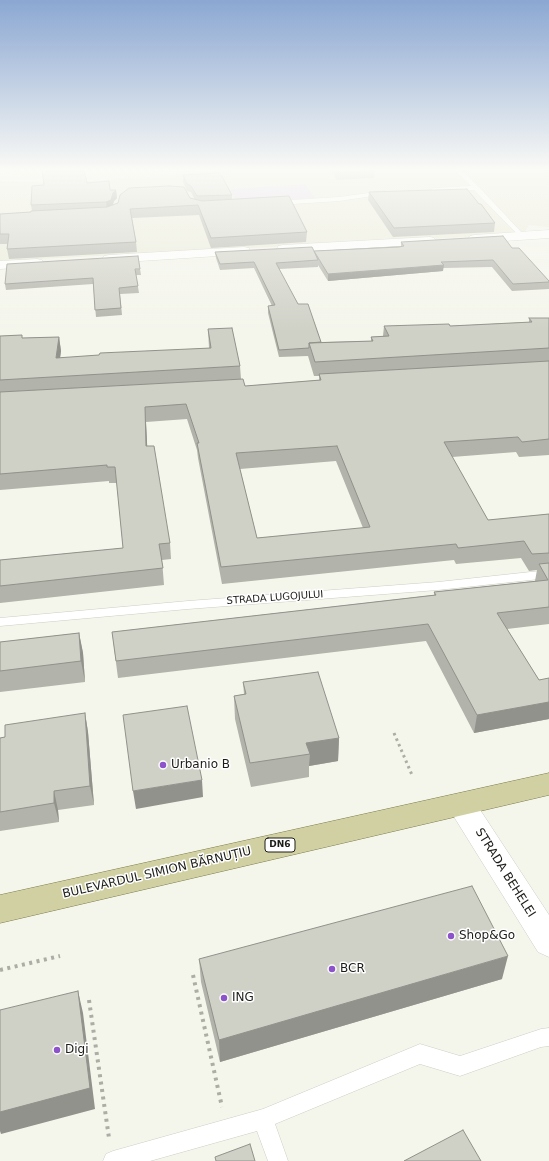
<!DOCTYPE html>
<meta charset="utf-8">
<style>
body{margin:0}
canvas{display:block;background:#f4f5eb}
</style>
<canvas width="549" height="1161"></canvas>
<script>
const context = document.querySelector('canvas').getContext('2d');
context.lineJoin = 'round';
function fillPath(path, color) {
  context.fillStyle = color;
  context.fill(path, 'evenodd');
}
function toPath(rows) {
  const path = new Path2D();
  for (const r of rows) {
    path.moveTo(r[0], r[1]);
    for (let i = 2; i < r.length; i += 2) path.lineTo(r[i], r[i + 1]);
  }
  return path;
}
function stroke(path, color, width, dash) {
  context.strokeStyle = color;
  context.lineWidth = width;
  context.lineCap = dash ? 'butt' : 'round';
  context.setLineDash(dash || []);
  context.stroke(path);
}
function label(font, color, halo, rows, align = 'center') {
  context.font = font + ' "DejaVu Sans",sans-serif';
  context.lineWidth = 3;
  context.setLineDash([]);
  context.textBaseline = 'middle';
  context.strokeStyle = halo;
  context.fillStyle = color;
  for (const [text, x, y, turn = 0] of rows) {
    context.save();
    context.translate(x, y);
    context.rotate((+turn || 0) * Math.PI / 180);
    context.textAlign = isNaN(turn) ? turn : align;
    if (halo) context.strokeText(text, 0, 0);
    context.fillText(text, 0, 0);
    context.restore();
  }
}
const built = toPath([
 [229,170,549,170,549,227,529,225,524,234,0,261,0,181,64,183]
]);
const green = toPath([
 [305,184,315,198,237,203,230,189]
]);
const pathFar1 = toPath([
 [394,733,412,775]
]);
const path = toPath([
 [0,970,60,956],
 [193,975,222,1107],
 [89,1000,109,1138]
]);
const lane = toPath([
 [0,170,21,170,0,174,0,170],
 [455,170,461,170,479,187,524,235,524,237,520,237,474,190,432,191,432,189,434,188,471,186,455,170],
 [384,191,386,192,386,194,339,201,277,205,274,203,277,201,339,197,384,191],
 [549,570,549,578,438,590,188,609,0,626,0,618,188,601,438,582,549,570],
 [549,1028,549,1046,541,1047,460,1076,420,1064,275,1124,288,1161,268,1161,257,1131,150,1161,103,1161,106,1154,113,1151,263,1109,420,1044,460,1056,541,1029,549,1028]
]);
const street = toPath([
 [549,230,549,238,474,243,470,242,468,239,470,236,474,235,549,230],
 [430,237,434,238,436,241,434,244,283,253,278,252,277,249,278,246,283,245,430,237],
 [244,247,249,248,250,251,249,254,109,263,104,262,102,259,104,256,109,255,244,247],
 [37,259,42,260,44,263,42,266,0,269,0,261,37,259],
 [461,793,471,796,549,915,549,957,538,952,451,812,447,804,451,796,461,793]
]);
const primary = toPath([
 [549,773,549,795,0,923,0,895,549,773]
]);
const wall = toPath([
 [331,170,372,170,374,172,374,178,337,180],
 [183,175,232,195,232,199,307,232,306,242,211,248,199,215,132,218,136,242,137,252,9,259,7,249,8,244,0,244,0,214,31,212,32,211,31,205,87,183,110,190,116,190,117,198,114,201,112,205,190,198,195,200,191,192,187,191,183,182],
 [369,192,479,204,495,223,494,232,393,237,368,200],
 [401,242,512,248,549,281,549,289,512,291,492,267,443,268,443,271,328,281,318,265,318,267,279,269,298,304,321,342,371,341,371,337,383,336,384,326,450,326,529,322,529,318,549,318,549,455,519,457,516,452,452,457,488,520,549,514,549,624,507,629,539,680,549,678,549,719,474,733,426,641,118,678,112,632,434,595,434,592,535,581,537,570,529,571,521,558,456,564,454,560,222,584,198,458,197,450,187,419,146,422,147,446,170,543,171,559,162,560,164,585,0,603,0,560,123,548,117,483,109,483,109,481,0,490,0,336,23,338,59,337,61,351,60,358,209,348,208,329,240,366,241,379,245,386,319,380,319,376,314,376,308,356,279,357,268,313,268,306,272,306,254,268,220,270,216,258,215,252,314,251,401,246],
 [336,461,363,528,257,538,240,469],
 [140,269,141,275,136,275,139,293,120,294,122,315,96,317,93,284,6,290,5,284],
 [79,633,83,653,85,682,0,692,0,642],
 [243,682,339,738,338,761,309,766,309,777,251,787,235,719,234,696,244,694],
 [85,713,88,732,94,805,58,810,59,822,0,831,0,738,5,737],
 [199,959,502,979,220,1062,201,982]
]);
const shadedWall = toPath([
 [116,190,117,198,114,201,112,208,107,210,106,202,113,193],
 [444,265,443,271,328,281,328,274],
 [59,337,61,351,58,372,56,358],
 [145,407,146,422,148,462,146,446],
 [79,633,83,653,85,682,81,661],
 [549,702,549,719,474,733,477,715],
 [85,713,88,732,94,805,90,786],
 [339,738,338,761,309,766,310,754,306,743],
 [202,780,203,797,136,809,133,791],
 [54,791,58,810,59,822,54,803],
 [508,956,502,979,220,1062,219,1040],
 [78,991,83,1013,95,1109,1,1134,0,1131,0,1112]
]);
const building = toPath([
 [42,170,84,170,87,183,109,181,110,190,116,190,113,193,111,200,106,202,31,205,32,186,44,185,42,170],
 [335,170,372,170,374,172,337,173,335,170],
 [220,173,232,195,197,196,191,186,187,184,183,175,220,173],
 [169,186,184,187,190,198,202,201,289,196,307,232,211,238,198,205,130,209,136,242,7,249,9,234,0,234,0,214,31,212,31,211,107,207,118,203,120,195,129,188,169,186],
 [467,189,479,204,481,204,495,223,394,228,369,192,467,189],
 [503,236,512,248,519,248,549,281,549,282,513,284,493,260,441,262,444,265,328,274,314,251,318,260,276,263,298,304,308,304,321,342,309,343,309,348,279,350,268,306,275,305,254,262,220,264,215,252,312,247,314,251,399,247,404,246,401,242,503,236],
 [138,256,140,269,135,269,138,286,119,288,121,308,95,310,93,278,5,284,7,264,138,256],
 [529,318,549,318,549,348,315,362,309,343,373,341,371,337,389,336,384,326,449,324,450,326,532,322,529,318],
 [232,328,240,366,0,380,0,336,22,335,22,338,59,337,56,358,99,355,100,353,211,348,208,329,232,328],
 [549,361,549,439,522,442,518,437,444,442,488,520,549,514,549,553,532,554,524,541,458,548,456,544,221,567,197,443,199,443,186,404,145,407,146,446,154,446,170,543,159,544,163,568,0,586,0,560,123,548,115,467,107,467,107,465,0,474,0,392,243,379,245,386,321,380,319,374,549,361],
 [337,446,370,527,257,538,236,453,337,446],
 [549,563,549,607,497,613,539,680,549,678,549,702,477,715,428,624,116,661,112,632,436,595,434,592,548,580,539,564,549,563],
 [79,633,81,661,0,671,0,642,79,633],
 [318,672,339,738,306,743,310,754,250,763,234,696,246,694,243,682,318,672],
 [187,706,202,780,133,791,123,715,187,706],
 [85,713,90,786,54,791,54,803,0,812,0,738,5,737,5,725,85,713],
 [472,886,508,956,219,1040,199,959,472,886],
 [78,991,90,1088,0,1112,0,1010,78,991],
 [463,1130,481,1161,404,1161,463,1130],
 [250,1144,255,1161,216,1161,215,1157,250,1144]
]);
const markers = [
 [163,765,4,"#8c53ca"],
 [451,936,4,"#8c53ca"],
 [332,969,4,"#8c53ca"],
 [224,998,4,"#8c53ca"],
 [57,1050,4,"#8c53ca"]
];
const shields = [
 [280,845,30]
];
const shieldNames = [
 ["DN6",280,845]
];
const streetNames = [
 ["STRADA LUGOJULUI",275,598,-4]
];
const nearPoinames = [
 ["Urbanio B",171,765],
 ["Shop&Go",459,936],
 ["BCR",340,969],
 ["ING",232,998],
 ["Digi",65,1050]
];
const nearStreetnames = [
 ["BULEVARDUL SIMION BĂRNUȚIU",157,873,-13],
 ["STRADA BEHELEI",505,873,58]
];
fillPath(built, '#eaebd9');
fillPath(green, '#e0d5f1');
stroke(lane, '#cdcec3', 1);
stroke(street, '#cdcec3', 1);
stroke(primary, '#7c7d4a', 1);
stroke(pathFar1, '#acada5', 3, [2.5, 3.5]);
stroke(path, '#acada5', 4, [3, 4.5]);
fillPath(lane, '#fff');
fillPath(street, '#fff');
fillPath(primary, '#d0d0a3');
fillPath(wall, '#b2b3aa');
fillPath(shadedWall, '#91928b');
fillPath(building, '#cfd0c6');
stroke(building, '#91928b', 1);
const sky = context.createLinearGradient(0, 0, 0, 332);
sky.addColorStop(0, '#8ba7d2');
sky.addColorStop(0.51, '#fafaf6');
sky.addColorStop(1, '#fafaf600');
context.fillStyle = sky;
context.fillRect(0, 0, 549, 332);
for (const [x, y, r, color] of markers) {
  const dot = new Path2D();
  dot.arc(x, y, r, 0, 2 * Math.PI);
  context.fillStyle = color;
  context.fill(dot);
  stroke(dot, '#fff', 1.5);
}
for (const [x, y, w] of shields) {
  const box = new Path2D();
  box.roundRect(x - w / 2, y - 7, w, 14, 3);
  context.fillStyle = '#fff';
  context.fill(box);
  stroke(box, '#1c1c18', 1);
}
label('bold 9px', '#1c1c18', null, shieldNames);
label('10px', '#1c1c18', '#fff', streetNames);
label('12px', '#1c1c18', '#fff', nearPoinames, 'left');
label('12px', '#1c1c18', '#fff', nearStreetnames);
</script>
